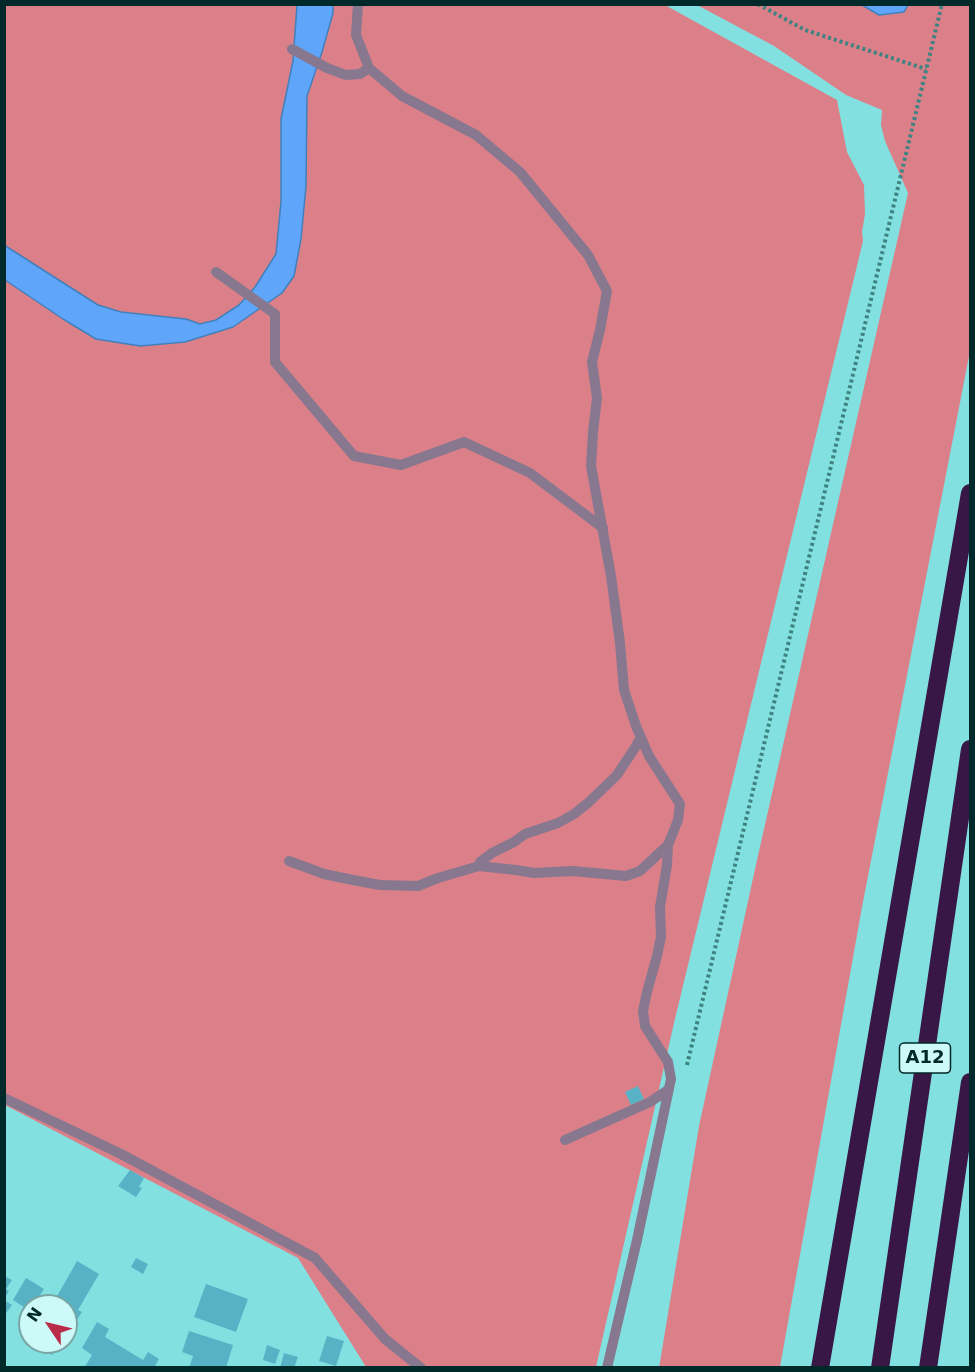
<!DOCTYPE html>
<style>
body{margin:0}
#map{position:relative;width:975px;height:1372px;overflow:hidden;background:#82e1e0;font-family:"DejaVu Sans",sans-serif}
canvas{display:block}
.frame{position:absolute;inset:0;border:6px solid #002929;pointer-events:none}
.north{position:absolute;left:18px;top:1294px;width:60px;height:60px;box-sizing:border-box;background:#cdf9f8;border:2px solid #7ba6a5;border-radius:50%;rotate:305deg;font-size:16px;font-weight:700;line-height:24px;text-align:center;color:#002929}
.north::after{content:'';display:block;margin:auto;width:21px;height:27px;background:#ba2a49;clip-path:polygon(50% 0,100% 100%,50% 72%,0 100%)}
</style>
<div id="map">
<canvas width="975" height="1372"></canvas>
<div class="frame"></div>
<div class="north">N</div>
</div>
<script>
const context = document.querySelector('canvas').getContext('2d');
context.lineJoin = 'round';
function fillPath(path, color) {
  context.fillStyle = color;
  context.fill(path, 'evenodd');
}
function toPath(rows) {
  const path = new Path2D();
  for (const r of rows) {
    path.moveTo(r[0], r[1]);
    for (let i = 2; i < r.length; i += 2) path.lineTo(r[i], r[i + 1]);
  }
  return path;
}
function stroke(path, color, width, dash) {
  context.strokeStyle = color;
  context.lineWidth = width;
  context.lineCap = dash ? 'butt' : 'round';
  context.setLineDash(dash || []);
  context.stroke(path);
}
function label(font, color, halo, rows, align = 'center') {
  context.font = font + ' "DejaVu Sans",sans-serif';
  context.lineWidth = 6;
  context.setLineDash([]);
  context.textBaseline = 'middle';
  context.strokeStyle = halo;
  context.fillStyle = color;
  for (const [text, x, y, turn = 0] of rows) {
    context.save();
    context.translate(x, y);
    context.rotate((+turn || 0) * Math.PI / 180);
    context.textAlign = isNaN(turn) ? turn : align;
    if (halo) context.strokeText(text, 0, 0);
    context.fillText(text, 0, 0);
    context.restore();
  }
}
const green = toPath([
 [4,5,665,5,837,100,847,152,864,185,865,214,862,232,863,241,674,1023,596,1367,366,1367,298,1258,5,1105],
 [697,5,862,5,879,15,904,12,908,5,970,5,970,351,862,907,780,1367,659,1368,699,1126,757,860,908,193,885,141,881,125,882,110,846,95,774,46]
]);
const water = toPath([
 [297,5,333,5,333,13,322,52,307,96,306,186,301,239,294,276,282,293,233,327,185,342,140,346,96,339,63,319,5,280,4,245,98,305,121,312,186,319,200,324,216,320,239,305,255,287,276,254,281,202,281,119,293,61,297,5],
 [862,5,908,5,904,12,879,15,862,5]
]);
const building = toPath([
 [638,1086,644,1099,631,1105,625,1092],
 [130,1170,144,1178,139,1187,142,1188,136,1197,118,1186],
 [136,1258,148,1264,143,1274,131,1267],
 [77,1261,99,1274,78,1310,82,1312,66,1337,66,1306,54,1306,58,1300,56,1298],
 [4,1276,12,1280,6,1289,9,1291,4,1299],
 [26,1278,44,1289,33,1306,30,1306,30,1311,13,1300],
 [206,1284,248,1299,236,1332,194,1317],
 [4,1300,12,1305,4,1316],
 [97,1322,109,1329,105,1337,143,1360,148,1352,159,1359,154,1368,84,1368,92,1355,82,1348],
 [189,1331,233,1345,226,1368,189,1368,193,1356,182,1352],
 [327,1336,344,1341,336,1366,319,1361],
 [38,1342,63,1342,56,1353,54,1352,52,1355,45,1350,46,1347],
 [267,1345,280,1350,275,1364,263,1360],
 [284,1353,298,1357,294,1368,280,1368]
]);
const path = toPath([
 [758,4,805,30,926,69],
 [687,1065,942,4]
]);
const service = toPath([
 [358,4,356,35,369,68,402,96,476,135,520,172,588,255,607,291,600,330,592,362,597,398,593,432,591,466,611,576,620,643,624,690,636,726,649,756,680,804,678,820,668,845,667,865,660,907,661,937,657,956,647,992,643,1011,645,1026,668,1062,671,1079,637,1240,607,1368],
 [292,49,327,68,346,75,360,74,369,68],
 [216,272,275,314,275,362,354,456,401,465,464,442,530,473,603,528],
 [289,861,324,874,353,880,380,885,418,886,438,878,479,866,516,870,534,873,573,871,626,876,640,871,668,845],
 [479,866,480,862,492,853,514,842,525,834,558,823,574,814,588,803,617,775,636,746,641,737],
 [4,1098,121,1154,315,1258,385,1339,421,1368],
 [565,1140,650,1102,668,1090]
]);
const motorway = toPath([
 [820,1368,970,493],
 [880,1368,970,749],
 [928,1368,970,1082]
]);
const shields = [
 [925,1058,51]
];
const shieldNames = [
 ["A12",925,1058]
];
fillPath(green, '#db8089');
fillPath(water, '#5fa5f9');
stroke(water, '#4280bb', 1.5);
fillPath(building, '#57b2c6');
stroke(path, '#3f8282', 4, [3, 3]);
stroke(service, '#87778f', 10);
stroke(motorway, '#381646', 18);
for (const [x, y, w] of shields) {
  const box = new Path2D();
  box.roundRect(x - w / 2, y - 15, w, 30, 4.5);
  context.fillStyle = '#cdf9f8';
  context.fill(box);
  stroke(box, '#002929', 1.5);
}
label('bold 18px', '#002929', null, shieldNames);
</script>
